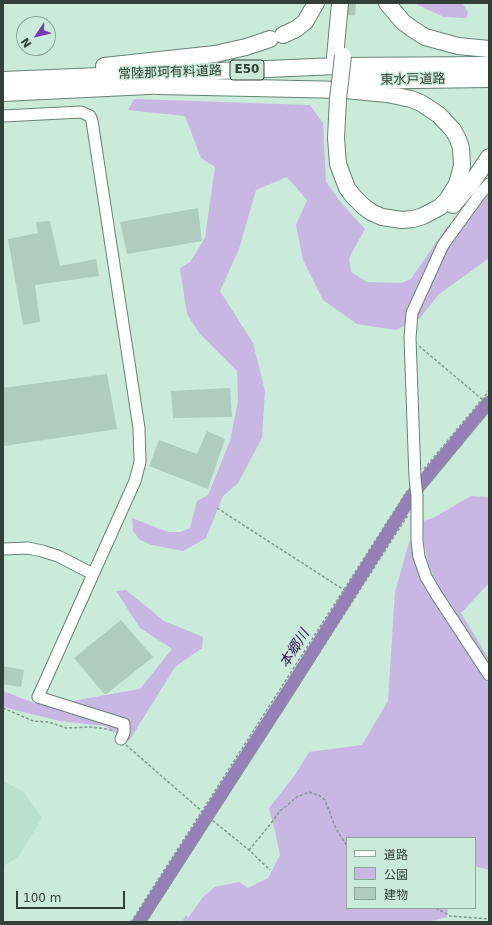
<!DOCTYPE html>
<meta charset="utf-8">
<style>
body{margin:0}
#map{position:relative;width:492px;height:925px;overflow:hidden;background:#caeada;font-family:"DejaVu Sans","Noto Sans JP",sans-serif}
canvas{display:block}
.frame{position:absolute;inset:0;border:4px solid #333f39;pointer-events:none}
.legend{position:absolute;left:346px;top:837px;width:130px;height:72px;box-sizing:border-box;background:#caeada;border:1px solid #8ea69a;margin:0;padding:5px 7px;list-style:none;font-size:12px;color:#333f39}
.legend li{display:flex;align-items:center;gap:8px;height:20px}
.legend b{width:20px;border:1px solid #8ea69a}
.north{position:absolute;left:16px;top:16px;width:40px;height:40px;box-sizing:border-box;background:#caeada;border:1px solid #8ea69a;border-radius:50%;rotate:235deg;font-size:11px;font-weight:700;line-height:16px;text-align:center;color:#333f39}
.north::after{content:'';display:block;margin:auto;width:14px;height:18px;background:#763eb4;clip-path:polygon(50% 0,100% 100%,50% 72%,0 100%)}
.scale{position:absolute;left:16px;top:891px;width:109px;height:18px;box-sizing:border-box;border:2px solid #333f39;border-top:0;padding-left:5px;font-size:12px;line-height:14px;white-space:nowrap;color:#333f39;-webkit-text-stroke:3px #caeada;paint-order:stroke}
</style>
<div id="map">
<canvas width="492" height="925"></canvas>
<div class="frame"></div>
<ul class="legend">
<li><b style="height:5px;background:#fff"></b>道路</li>
<li><b style="height:11px;background:#c7b7e2"></b>公園</li>
<li><b style="height:11px;background:#aecdbe"></b>建物</li>
</ul>
<div class="north">N</div>
<div class="scale">100 m</div>
</div>
<script>
const context = document.querySelector('canvas').getContext('2d');
context.lineJoin = 'round';
function fillPath(path, color) {
  context.fillStyle = color;
  context.fill(path, 'evenodd');
}
function toPath(rows) {
  const path = new Path2D();
  for (const r of rows) {
    path.moveTo(r[0], r[1]);
    for (let i = 2; i < r.length; i += 2) path.lineTo(r[i], r[i + 1]);
  }
  return path;
}
function stroke(path, color, width, dash) {
  context.strokeStyle = color;
  context.lineWidth = width;
  context.lineCap = dash ? 'butt' : 'round';
  context.setLineDash(dash || []);
  context.stroke(path);
}
function label(font, color, halo, rows, align = 'center') {
  context.font = font + ' "DejaVu Sans","Noto Sans JP",sans-serif';
  context.lineWidth = 3;
  context.setLineDash([]);
  context.textBaseline = 'middle';
  context.strokeStyle = halo;
  context.fillStyle = color;
  for (const [text, x, y, turn = 0] of rows) {
    context.save();
    context.translate(x, y);
    context.rotate((+turn || 0) * Math.PI / 180);
    context.textAlign = isNaN(turn) ? turn : align;
    if (halo) context.strokeText(text, 0, 0);
    context.fillText(text, 0, 0);
    context.restore();
  }
}
const built = toPath([
 [3,781,24,792,42,818,18,857,3,866]
]);
const green = toPath([
 [416,3,462,3,468,12,466,18,444,17,418,5],
 [134,99,310,105,323,123,326,182,343,205,365,229,349,258,351,272,367,282,402,283,411,279,445,229,489,189,489,257,488,259,439,294,420,318,396,330,357,324,323,300,303,260,296,225,307,200,287,177,256,190,239,249,220,291,253,343,265,391,262,438,238,483,223,496,206,538,183,551,152,545,140,540,133,531,132,518,168,532,181,532,190,528,197,501,208,495,230,441,238,401,237,371,200,334,187,314,180,268,190,262,205,238,215,167,201,158,185,116,128,110],
 [471,496,489,497,489,583,461,613,489,659,489,671,440,591,429,566,424,545,423,521,433,518],
 [410,539,420,576,485,677,489,685,489,870,475,866,475,838,347,838,347,908,448,908,447,917,428,922,182,922,186,915,188,918,203,897,215,887,239,882,248,888,268,878,280,855,275,831,269,808,295,775,309,752,362,745,388,701,395,592],
 [126,590,164,621,203,637,202,648,175,667,129,741,105,726,60,721,3,707,3,691,34,703,50,706,83,699,140,689,172,649,140,628,116,591]
]);
const river = toPath([
 [139,922,292,685,412,495,489,402]
]);
const building = toPath([
 [198,208,202,241,127,254,120,222],
 [50,221,60,266,96,259,99,276,35,285,40,322,23,325,8,239,38,233,36,222],
 [107,374,117,429,4,446,3,388],
 [230,388,232,417,173,418,171,391],
 [207,431,225,439,208,489,149,466,159,440,197,454],
 [121,620,153,657,105,695,74,658],
 [3,666,24,670,21,687,3,684]
]);
const highwayTunnel = toPath([
 [347,15,348,3]
]);
const path = toPath([
 [419,346,489,405],
 [424,469,489,391],
 [425,488,489,411],
 [217,508,344,590],
 [3,708,33,721,49,722,66,728,90,727,108,729,114,732],
 [126,745,212,820,249,850,270,870],
 [249,850,269,826,280,811,297,797,309,792,320,796,325,800,336,829,347,846],
 [436,908,450,916,489,919],
 [131,922,407,491],
 [146,922,408,515]
]);
const minor = toPath([
 [3,116,81,112,90,116,92,121,139,428,140,462,135,481,38,697,124,724,124,733,121,739],
 [489,184,480,194,443,245,412,313,410,338,415,478,417,496,417,541,419,557,426,577,436,594,489,675],
 [3,549,28,548,42,551,58,556,93,574]
]);
const highway = toPath([
 [387,3,403,22,414,30,425,37,458,46,489,49],
 [283,35,296,29,305,22,316,3],
 [335,57,340,3],
 [104,66,215,54,246,47,270,39],
 [3,80,338,66,489,65],
 [344,81,489,79],
 [158,86,345,90,387,94,411,99,421,103,439,115,453,130,458,139,461,148,462,166,457,184,447,200,440,207,423,216,413,219,402,220,382,217,371,212,363,206,354,197,347,188,338,164,336,138,338,99],
 [3,93,169,85],
 [453,205,471,184,489,157]
]);
const highwayBridge = toPath([
 [338,99,343,56]
]);
const shields = [
 [247,70,34]
];
const shieldNames = [
 ["E50",247,70]
];
const streetNames = [
 ["常陸那珂有料道路",170,73,-2],
 ["東水戸道路",413,80,-1]
];
const waterNames = [
 ["本郷川",295,649,-57]
];
fillPath(built, '#b9e1ce');
fillPath(green, '#c7b7e2');
stroke(river, '#967fb9', 13);
fillPath(building, '#aecdbe');
stroke(highwayTunnel, '#acc8ba', 16, [16, 8]);
stroke(minor, '#668375', 13);
stroke(highway, '#668375', 18);
stroke(path, '#83998e', 1.5, [3, 2]);
stroke(minor, '#fff', 11);
stroke(highway, '#fff', 16);
stroke(highwayBridge, '#668375', 18, []);
stroke(highwayBridge, '#fff', 16);
for (const [x, y, w] of shields) {
  const box = new Path2D();
  box.roundRect(x - w / 2, y - 10, w, 20, 3);
  context.fillStyle = '#caeada';
  context.fill(box);
  stroke(box, '#333f39', 1);
}
label('bold 12px', '#333f39', null, shieldNames);
label('13px', '#333f39', '#caeada', streetNames);
label('italic 14px', '#351258', '#caeada', waterNames);
</script>
